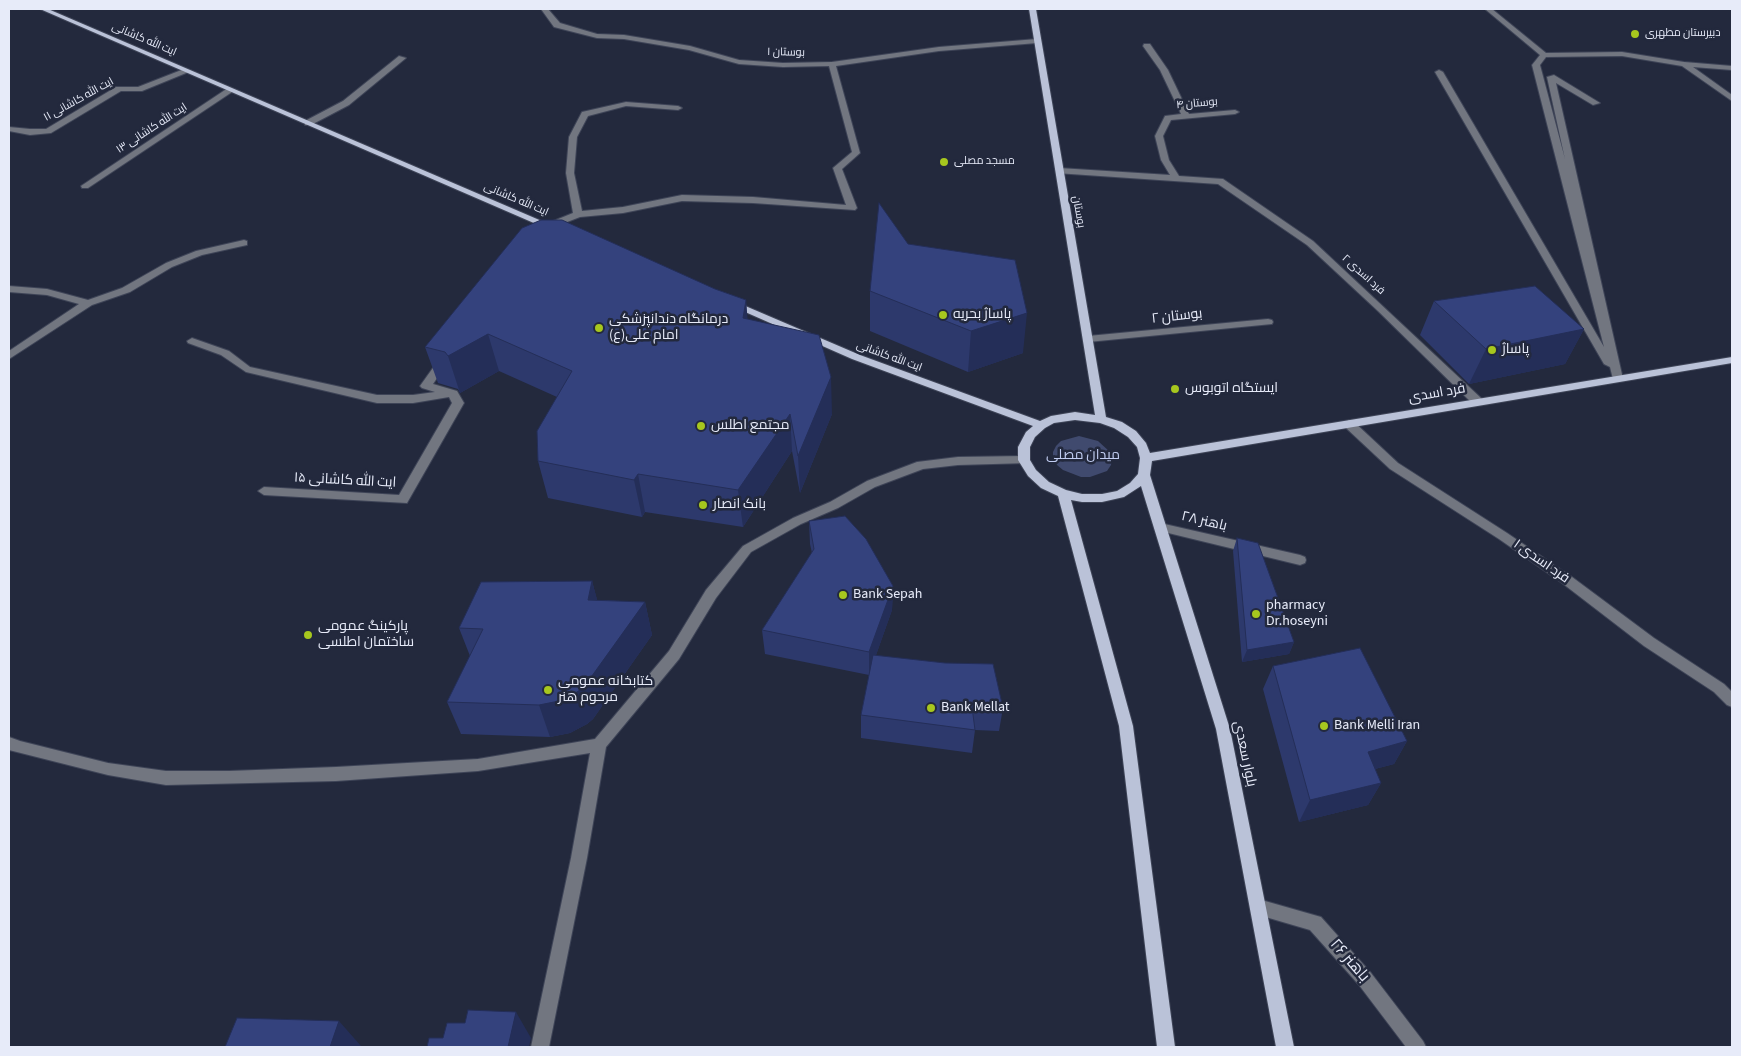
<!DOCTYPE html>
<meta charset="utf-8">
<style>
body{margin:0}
#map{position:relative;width:1741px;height:1056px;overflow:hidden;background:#23293d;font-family:"Source Sans 3",sans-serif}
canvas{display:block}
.frame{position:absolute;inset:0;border:10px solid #e7ebf9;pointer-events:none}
</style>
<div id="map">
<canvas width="1741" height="1056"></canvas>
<div class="frame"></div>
</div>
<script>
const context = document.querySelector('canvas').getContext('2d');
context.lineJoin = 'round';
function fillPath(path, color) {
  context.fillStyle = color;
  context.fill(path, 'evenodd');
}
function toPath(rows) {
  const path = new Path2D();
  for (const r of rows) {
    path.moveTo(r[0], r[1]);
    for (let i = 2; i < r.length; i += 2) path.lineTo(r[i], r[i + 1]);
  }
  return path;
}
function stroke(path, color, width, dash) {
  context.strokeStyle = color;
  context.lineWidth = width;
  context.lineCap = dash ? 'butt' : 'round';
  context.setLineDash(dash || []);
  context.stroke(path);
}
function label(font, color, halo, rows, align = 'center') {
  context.font = font + ' "Source Sans 3",Cairo,sans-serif';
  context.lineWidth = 5;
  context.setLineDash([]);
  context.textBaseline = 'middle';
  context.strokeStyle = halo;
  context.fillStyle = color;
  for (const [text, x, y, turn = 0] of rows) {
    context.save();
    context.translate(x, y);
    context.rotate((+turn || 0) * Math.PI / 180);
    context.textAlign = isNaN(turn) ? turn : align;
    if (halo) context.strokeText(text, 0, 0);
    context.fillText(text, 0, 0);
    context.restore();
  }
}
const green = toPath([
 [1079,436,1098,441,1110,452,1112,458,1111,465,1107,471,1090,477,1081,477,1063,470,1057,465,1053,458,1053,452,1056,446,1061,441]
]);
const minor = toPath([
 [541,9,548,9,560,23,597,34,624,35,690,46,739,60,783,63,832,62,939,47,1037,39,1041,41,1037,43,939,51,836,66,860,153,842,169,857,208,855,210,753,203,682,201,623,213,580,217,549,229,546,228,546,224,573,213,566,173,569,137,582,112,626,102,678,106,682,108,678,110,626,106,588,116,577,137,574,173,582,211,623,207,682,195,753,197,846,205,833,168,852,152,829,66,783,67,739,64,689,50,624,39,597,38,554,27,541,9],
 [1485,9,1492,9,1546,53,1622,52,1684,62,1732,66,1732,70,1693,67,1732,95,1732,101,1682,66,1622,56,1546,57,1540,65,1565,159,1547,77,1554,75,1600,103,1593,105,1556,83,1623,379,1622,381,1614,381,1613,379,1610,367,1604,364,1435,72,1439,70,1443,72,1604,347,1532,65,1540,55,1485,9],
 [1144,44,1150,44,1168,70,1189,114,1235,110,1239,112,1235,114,1171,120,1163,136,1169,160,1179,176,1223,179,1313,241,1482,399,1484,402,1482,405,1474,405,1378,311,1307,245,1218,184,1056,173,1056,169,1059,168,1170,175,1161,160,1155,136,1165,116,1181,114,1160,70,1143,46,1144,44],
 [399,56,406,58,349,105,311,125,305,125,305,121,343,101,399,56],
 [184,69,191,71,142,91,121,91,51,133,30,135,9,131,9,127,30,129,46,129,116,87,138,87,184,69],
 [228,88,235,90,88,188,82,188,81,186,228,88],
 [244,240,247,241,247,245,202,255,172,267,130,292,92,305,9,359,9,351,79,304,47,295,9,292,9,286,47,289,88,300,122,288,166,263,196,251,244,240],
 [1268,319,1272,320,1273,322,1272,324,1088,342,1083,339,1088,336,1268,319],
 [192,338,229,351,250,367,377,395,413,395,435,392,422,388,420,386,440,358,444,357,449,360,433,384,457,391,464,403,407,503,264,495,258,491,264,487,399,495,452,403,449,397,413,403,377,403,246,372,221,355,188,343,187,341,192,338],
 [1349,420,1353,421,1398,463,1507,533,1572,577,1654,638,1724,684,1732,692,1732,707,1727,705,1714,692,1644,646,1562,583,1499,539,1390,469,1345,427,1343,424,1349,420],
 [1024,456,1028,457,1030,460,1028,463,958,465,923,469,875,487,838,508,801,524,751,552,716,598,679,659,606,747,587,858,549,1047,531,1047,571,858,590,753,478,771,336,781,166,785,108,775,9,750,9,737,20,741,108,763,166,771,229,771,336,767,478,759,595,739,669,651,706,590,743,546,793,518,830,502,867,481,917,462,958,457,1024,456],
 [1160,523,1300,555,1305,557,1306,560,1305,563,1300,565,1156,530,1154,527,1156,524,1160,523],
 [1258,899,1321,917,1371,973,1423,1041,1426,1047,1406,1047,1359,985,1310,930,1252,913,1250,907,1252,901,1258,899]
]);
const major = toPath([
 [40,9,48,9,558,228,556,230,550,230,40,9],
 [1029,9,1036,9,1106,417,1122,422,1136,431,1146,443,1150,453,1732,357,1732,363,1152,461,1150,475,1230,729,1294,1047,1276,1047,1216,729,1141,486,1124,497,1102,502,1082,502,1071,500,1133,726,1175,1047,1157,1047,1119,726,1058,496,1041,488,1028,476,1018,460,1018,447,1026,432,1033,426,852,359,727,304,732,301,736,302,860,355,1040,421,1051,416,1075,412,1095,415,1029,9],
 [1075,420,1100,423,1114,428,1128,437,1137,447,1140,458,1138,474,1130,483,1117,491,1102,494,1082,494,1066,490,1049,482,1036,470,1030,460,1030,447,1035,437,1045,428,1054,423,1075,420]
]);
const wall = toPath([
 [908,244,1023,353,968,372,870,331,870,291],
 [715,289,746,300,747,319,832,414,800,493,792,451,743,527,645,512,642,517,548,498,538,461,557,397,499,371,460,393,458,389,438,383,425,347],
 [1434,301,1584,329,1565,364,1469,384,1420,335],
 [809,521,893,586,892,610,876,655,1003,708,999,731,975,730,972,753,861,738,861,715,869,675,765,654,762,630,812,553,810,544],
 [1237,538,1294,642,1289,654,1242,662,1233,551],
 [592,581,597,600,645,602,652,635,593,719,587,724,570,733,550,737,461,734,447,702,470,656,459,628],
 [1273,666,1407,741,1394,764,1375,769,1381,783,1368,805,1299,822,1263,689]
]);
const shadedWall = toPath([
 [746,300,749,336,743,318],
 [1027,313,1023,353,968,372,971,331],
 [1584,329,1565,364,1469,384,1486,349],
 [488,334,499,371,460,393,448,356],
 [831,377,832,414,800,493,798,456],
 [790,414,792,451,743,527,738,490],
 [638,474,645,512,642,517,634,480],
 [592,581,601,614,588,600],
 [893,586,892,610,869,675,869,652],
 [645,602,652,635,593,719,587,724,570,733,550,737,539,705],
 [1294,642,1289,654,1242,662,1247,650],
 [1407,741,1394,764,1355,774,1368,752],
 [1381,783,1368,805,1299,822,1310,800],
 [516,1012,531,1038,529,1047,508,1047],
 [339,1021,361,1046,361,1047,330,1047]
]);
const building = toPath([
 [879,203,908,244,1015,260,1027,313,971,331,870,291,879,203],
 [541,220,562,220,715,289,746,300,743,318,819,335,831,377,798,456,790,414,738,490,638,474,634,480,538,461,537,431,572,371,488,334,448,356,445,352,425,347,522,228,541,220],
 [1535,286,1584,329,1486,349,1434,301,1535,286],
 [845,516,866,539,893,586,869,652,762,630,814,549,809,521,845,516],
 [1237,538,1258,543,1294,642,1247,650,1237,538],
 [592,581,588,600,645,602,584,687,577,692,559,701,539,705,447,702,483,629,459,628,481,582,592,581],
 [1360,648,1407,741,1368,752,1381,783,1310,800,1273,666,1360,648],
 [873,655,945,663,993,664,1003,708,972,707,975,730,861,715,873,655],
 [468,1010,516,1012,508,1047,427,1047,429,1038,443,1038,447,1023,465,1023,468,1010],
 [237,1018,339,1021,330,1047,225,1047,237,1018]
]);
const markers = [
 [1635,34,5,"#a7c71e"],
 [944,162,5,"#a7c71e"],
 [943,315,5,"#a7c71e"],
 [599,328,5,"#a7c71e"],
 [1492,350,5,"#a7c71e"],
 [1175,389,5,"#a7c71e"],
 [701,426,5,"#a7c71e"],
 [703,505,5,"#a7c71e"],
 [843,595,5,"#a7c71e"],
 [1256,614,5,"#a7c71e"],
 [308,635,5,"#a7c71e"],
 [548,690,5,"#a7c71e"],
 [931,708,5,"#a7c71e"],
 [1324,726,5,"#a7c71e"]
];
const farPoinames = [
 ["دبیرستان مطهری",1645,34],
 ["مسجد مصلی",954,162]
];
const farStreetnames = [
 ["ایت الله کاشانی",144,40,23],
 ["بوستان ۱",786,53,1],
 ["ایت الله کاشانی ۱۱",79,100,-29],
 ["بوستان ۴",1197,104,-5],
 ["ایت الله کاشانی ۱۳",152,129,-33],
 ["ایت الله کاشانی",516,200,23],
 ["بوستان",1078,212,80],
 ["فرد اسدی ۲",1363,275,42],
 ["ایت الله کاشانی",889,357,20]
];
const poiNames = [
 ["پاساژ بحریه",953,315],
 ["درمانگاه دندانپزشکی",609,320],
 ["امام علی(ع)",609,336],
 ["پاساژ",1502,350],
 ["ایستگاه اتوبوس",1185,389],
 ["مجتمع اطلس",711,426],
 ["بانک انصار",713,505],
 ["Bank Sepah",853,595],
 ["pharmacy",1266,606],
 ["Dr.hoseyni",1266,622],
 ["پارکینگ عمومی",318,627],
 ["ساختمان اطلسی",318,643],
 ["کتابخانه عمومی",558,682],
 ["مرحوم هنر",558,698],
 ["Bank Mellat",941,708],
 ["Bank Melli Iran",1334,726]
];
const streetNames = [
 ["بوستان ۲",1177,317,-6],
 ["فرد اسدی",1437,394,-10],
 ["ایت الله کاشانی ۱۵",345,481,3],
 ["باهنر ۲۸",1204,522,13],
 ["فرد اسدی ۱",1541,562,35],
 ["بلوار سعدی",1244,754,78]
];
const parkNames = [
 ["میدان مصلی",1083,456]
];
const nearStreetnames = [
 ["باهنر ۲۶",1349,961,49]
];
fillPath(green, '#404a6e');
stroke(minor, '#3e4457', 2);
stroke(major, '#3e4457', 2);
fillPath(minor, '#727680');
fillPath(major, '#bac2d8');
fillPath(wall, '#2d396c');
fillPath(shadedWall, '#242e58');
fillPath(building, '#34427d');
stroke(building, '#242e58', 1);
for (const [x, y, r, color] of markers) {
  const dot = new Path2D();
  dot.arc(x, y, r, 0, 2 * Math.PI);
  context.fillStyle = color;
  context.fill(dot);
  stroke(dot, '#23293d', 2);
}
label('11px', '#e7ebf9', '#23293d', farPoinames, 'left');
label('11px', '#e7ebf9', '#23293d', farStreetnames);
label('14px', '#e7ebf9', '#23293d', poiNames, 'left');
label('14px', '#e7ebf9', '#23293d', streetNames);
label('14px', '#c2cef2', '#23293d', parkNames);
label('16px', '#e7ebf9', '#23293d', nearStreetnames);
</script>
